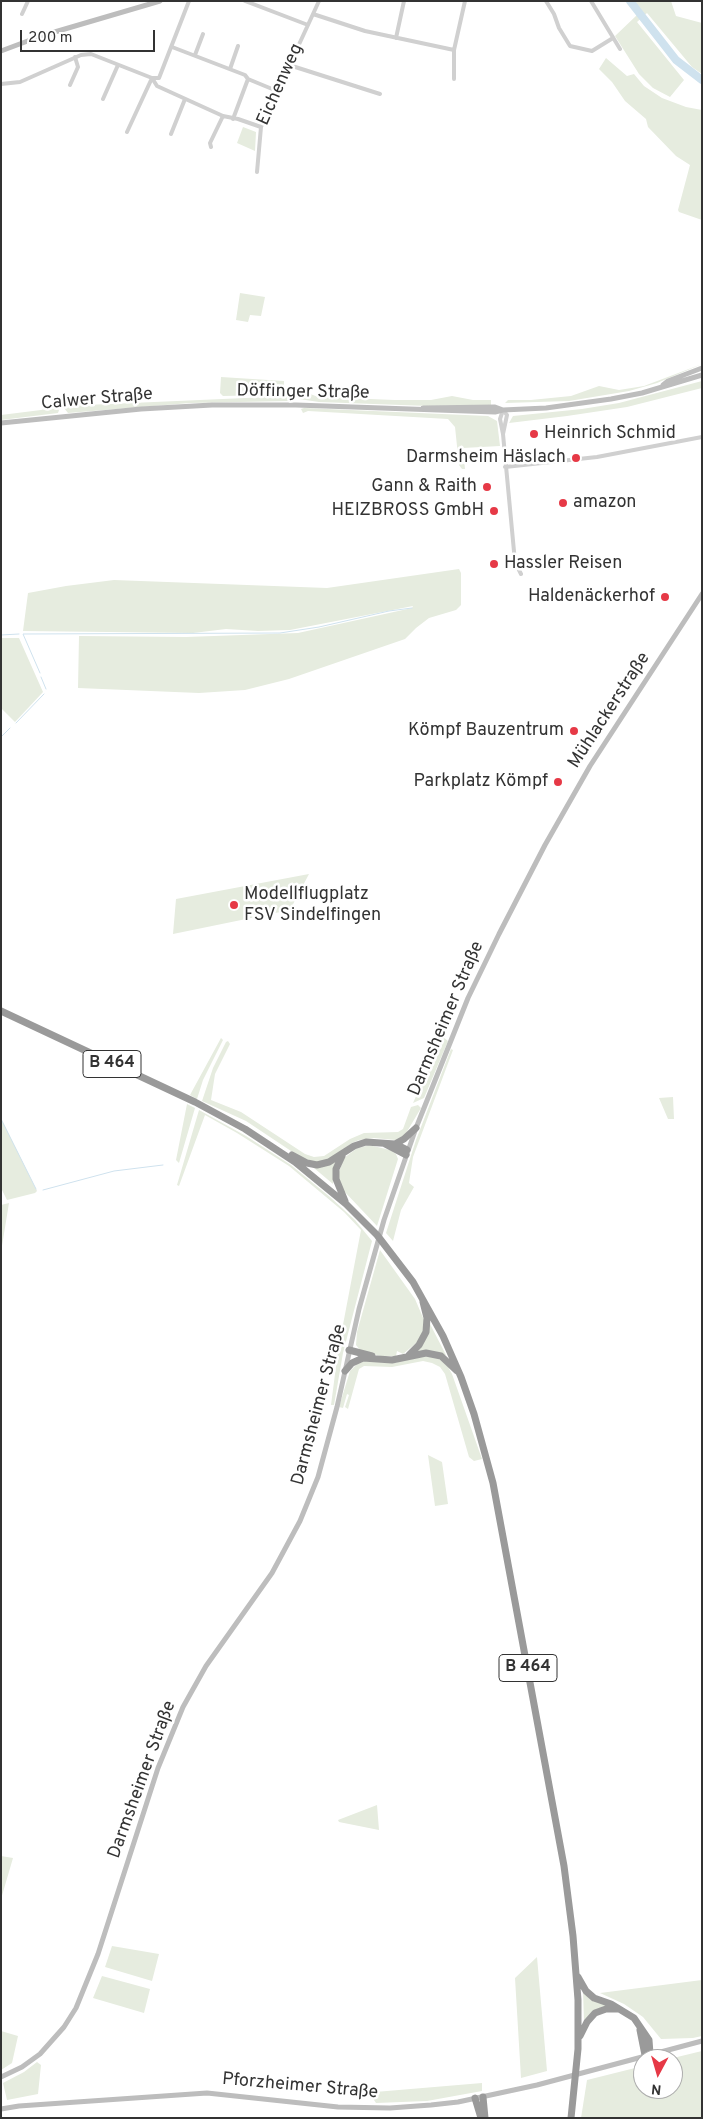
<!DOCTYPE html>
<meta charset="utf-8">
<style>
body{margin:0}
#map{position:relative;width:703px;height:2119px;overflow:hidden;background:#fff;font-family:Overpass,sans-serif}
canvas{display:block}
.frame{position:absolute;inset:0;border:2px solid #333;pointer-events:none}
.north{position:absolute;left:633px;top:2049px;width:50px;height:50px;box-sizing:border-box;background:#fff;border:1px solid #adadad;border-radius:50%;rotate:186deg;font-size:14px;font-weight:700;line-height:20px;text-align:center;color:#333}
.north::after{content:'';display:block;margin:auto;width:18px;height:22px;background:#e63946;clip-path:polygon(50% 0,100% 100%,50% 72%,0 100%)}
.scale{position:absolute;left:20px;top:30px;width:135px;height:22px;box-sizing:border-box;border:2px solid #333;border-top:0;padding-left:6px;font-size:15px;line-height:18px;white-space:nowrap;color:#333;-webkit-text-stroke:4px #fff;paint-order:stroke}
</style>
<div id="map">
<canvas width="703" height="2119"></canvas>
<div class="frame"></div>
<div class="north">N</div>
<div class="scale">200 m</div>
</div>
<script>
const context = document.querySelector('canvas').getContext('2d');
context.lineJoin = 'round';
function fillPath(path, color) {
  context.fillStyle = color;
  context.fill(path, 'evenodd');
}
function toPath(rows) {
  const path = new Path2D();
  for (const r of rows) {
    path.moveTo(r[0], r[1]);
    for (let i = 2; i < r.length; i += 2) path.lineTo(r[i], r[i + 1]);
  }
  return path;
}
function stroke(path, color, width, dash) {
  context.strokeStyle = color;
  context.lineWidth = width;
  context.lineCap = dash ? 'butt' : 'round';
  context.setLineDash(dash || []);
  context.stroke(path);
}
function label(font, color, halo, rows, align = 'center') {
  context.font = font + ' Overpass,sans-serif';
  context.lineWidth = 5;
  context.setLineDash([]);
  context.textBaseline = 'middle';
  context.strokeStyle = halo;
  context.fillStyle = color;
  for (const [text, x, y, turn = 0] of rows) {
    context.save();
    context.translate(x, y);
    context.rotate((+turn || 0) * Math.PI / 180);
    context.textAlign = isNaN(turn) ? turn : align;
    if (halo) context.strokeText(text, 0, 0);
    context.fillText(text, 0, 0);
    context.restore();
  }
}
const green = toPath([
 [628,1,671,1,676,16,702,23,702,74,692,67,647,13,637,22,684,80,670,97,653,88,639,74,615,36,637,15],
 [606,58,627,76,634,74,644,86,662,98,686,107,702,110,702,220,679,212,678,210,690,165,676,156,648,127,646,119,625,101,612,82,599,69],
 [243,127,256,132,255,151,237,143],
 [240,293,265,297,261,316,250,315,248,322,236,320],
 [702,364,657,383,629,391,569,401,505,403,508,400,531,400,571,396,599,386,619,390,644,386],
 [221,377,284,381,284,390,268,395,223,396,220,393],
 [702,381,702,388,627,407,567,416,509,423,513,416,582,409,619,403],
 [287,391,292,391,294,395,293,399,289,401,190,403,68,413,64,408,65,403,68,401,86,405,268,397],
 [303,391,318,397,395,400,431,400,452,396,473,400,491,400,491,405,428,406,319,402,299,399,298,394],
 [57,405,59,405,60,407,58,413,1,420,1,415,41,410],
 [304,408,488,416,497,421,500,446,463,448,465,469,462,469,459,465,455,427,448,419,308,411,303,413,301,409],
 [459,569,461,573,461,605,456,610,429,618,416,628,405,639,289,679,245,690,199,693,78,688,79,636,186,637,298,633,412,608,413,606,290,630,258,631,226,629,193,633,23,631,28,593,66,586,114,580,327,588],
 [1,638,19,638,43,692,15,722,1,708],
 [309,874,290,910,173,934,176,899],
 [443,1037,448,1041,424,1098,413,1103],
 [221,1038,223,1040,203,1080,197,1099,190,1095],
 [228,1041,230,1044,215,1074,211,1100,241,1112,305,1154,314,1157,324,1156,350,1139,364,1133,398,1132,403,1129,411,1107,418,1105,421,1108,405,1135,396,1140,374,1138,359,1140,352,1143,331,1158,316,1163,300,1157,246,1121,202,1101,213,1068,226,1042],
 [451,1049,453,1050,413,1157,409,1183,414,1187,401,1210,393,1241,386,1233,416,1140],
 [673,1097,674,1119,668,1119,659,1098],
 [187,1104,195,1108,179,1163,176,1160],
 [199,1110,246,1136,291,1165,330,1197,355,1220,372,1241,343,1353,334,1405,331,1405,338,1351,361,1230,344,1212,289,1166,237,1133,205,1115,179,1186,177,1185],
 [1,1118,37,1191,35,1193,7,1200,1,1188],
 [369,1145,390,1150,396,1154,398,1159,377,1226,342,1189,338,1180,339,1172,344,1158,356,1149],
 [336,1161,333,1184,314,1168],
 [9,1203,1,1252,1,1205],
 [380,1250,415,1299,424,1320,424,1327,421,1339,403,1354,397,1351,396,1356,381,1356,369,1353,360,1350,356,1345,357,1332],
 [430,1324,446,1355,445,1355,417,1352],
 [421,1355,436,1356,448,1367,452,1374,482,1459,474,1461,469,1457,445,1374,440,1367,432,1363,423,1361,392,1367,364,1366,359,1369,348,1409,345,1407,349,1395,347,1394,343,1408,339,1407,350,1371,357,1364,365,1361,395,1363],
 [428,1455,442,1462,448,1504,435,1506],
 [377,1805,379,1830,339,1822,338,1820],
 [1,1856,13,1858,1,1899],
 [112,1946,159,1954,152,1981,105,1967],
 [537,1957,547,2071,521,2078,515,1978],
 [102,1976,150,1989,144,2013,93,1998],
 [702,1980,702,2036,693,2038,661,2039,643,2017,624,2004,600,1993],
 [583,1990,610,2006,584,2022],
 [1,2031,18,2036,12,2063,1,2070],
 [702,2051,702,2118,581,2118,587,2080,643,2066,643,2089,673,2089,673,2059,669,2059],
 [37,2062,41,2065,38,2094,7,2100,3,2083,24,2072],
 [482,2083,482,2091,427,2101,376,2103,372,2097,375,2092]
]);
const stream = toPath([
 [1,635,19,634],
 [40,673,23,634,280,633,319,627,389,611,412,608],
 [41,677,46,689],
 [16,723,44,694],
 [1,737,10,728],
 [1,1119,36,1189],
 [43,1190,114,1171,163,1165]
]);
const river = toPath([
 [630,1,676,60,702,80]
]);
const street = toPath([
 [245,1,308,25],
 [546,1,554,14,559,28,570,46,592,51,613,38],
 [591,1,620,49],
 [22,14,28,1],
 [313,14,365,31,454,50],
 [396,38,404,1],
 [172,47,245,75,248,79,277,91],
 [195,55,203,34],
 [289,65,380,94],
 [230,69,238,46],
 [454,79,454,50,465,1],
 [1,84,20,82,81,55,91,54,152,78,157,86,223,116,238,119,261,127],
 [70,85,78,67,75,57],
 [103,99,118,65],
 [233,119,248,79],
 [127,132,152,78,159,78,189,1],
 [171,134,185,99],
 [211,147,210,143,223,116],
 [257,172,261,127,319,1],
 [503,410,500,419,503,434,515,562,521,574],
 [503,410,507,415,503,434],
 [505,467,597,457,702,437]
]);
const secondary = toPath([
 [1,51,41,36,160,1],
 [663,385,668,381,702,368],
 [423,408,495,407,503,410],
 [1,423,141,409,212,405,296,405,495,412,503,410,546,408,611,399,642,393,702,375],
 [1,2077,22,2067,40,2054,64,2027,76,2008,98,1954,158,1768,183,1707,206,1666,272,1573,300,1521,318,1477,337,1407,359,1309,384,1220,416,1128,468,998,499,934,545,845,590,766,702,594],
 [1,2109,19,2106,207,2093,338,2107,390,2108,431,2105,458,2102,537,2085,702,2041]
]);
const highway = toPath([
 [1,1011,195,1102,245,1129,295,1162,346,1204,377,1235,413,1282,443,1336,461,1377,474,1414,493,1483,564,1866,573,1936,578,2000,578,2049,571,2118],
 [385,1144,406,1155],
 [395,1144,404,1139,416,1128],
 [292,1155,307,1163,317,1165,329,1162,354,1146,366,1142,395,1144,407,1150],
 [342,1156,336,1169,336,1179,345,1201],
 [349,1350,372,1356],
 [409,1355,419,1345,426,1332,427,1318,423,1302],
 [345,1371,352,1363,363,1358,392,1360,426,1353,441,1356,457,1371],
 [578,1977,586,1991,594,1998,611,2004,634,2018,649,2040,650,2054],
 [640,2030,645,2055],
 [580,2036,587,2022,595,2013,606,2009,618,2009],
 [483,2097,485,2118],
 [475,2098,481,2118]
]);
const markers = [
 [534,434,5,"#e63946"],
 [576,458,5,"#e63946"],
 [487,487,5,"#e63946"],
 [563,503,5,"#e63946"],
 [494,511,5,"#e63946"],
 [494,564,5,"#e63946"],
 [665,597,5,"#e63946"],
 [574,731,5,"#e63946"],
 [558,782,5,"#e63946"],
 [234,905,5,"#e63946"]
];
const shields = [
 [112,1064,58],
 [528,1668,58]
];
const shieldNames = [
 ["B 464",112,1064],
 ["B 464",528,1668]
];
const streetNames = [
 ["Eichenweg",281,85,-66],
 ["Döffinger Straße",303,393,1],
 ["Calwer Straße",97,400,-5],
 ["Mühlackerstraße",610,711,-57],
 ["Darmsheimer Straße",447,1019,-67],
 ["Darmsheimer Straße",320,1405,-75],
 ["Darmsheimer Straße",143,1780,-70],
 ["Pforzheimer Straße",300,2087,5]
];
const poiNames = [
 ["Heinrich Schmid",544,434,"left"],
 ["Darmsheim Häslach",566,458],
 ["Gann & Raith",477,487],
 ["amazon",573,503,"left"],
 ["HEIZBROSS GmbH",484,511],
 ["Hassler Reisen",504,564,"left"],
 ["Haldenäckerhof",655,597],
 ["Kömpf Bauzentrum",564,731],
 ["Parkplatz Kömpf",548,782],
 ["Modellflugplatz",244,895,"left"],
 ["FSV Sindelfingen",244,916,"left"]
];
fillPath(green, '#e6ecdf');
stroke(stream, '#cfe2ee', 1);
stroke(river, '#cfe2ee', 8);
stroke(street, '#d0d0d0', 4);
stroke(secondary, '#bdbdbd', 5);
stroke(highway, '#9a9a9a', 7);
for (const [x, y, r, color] of markers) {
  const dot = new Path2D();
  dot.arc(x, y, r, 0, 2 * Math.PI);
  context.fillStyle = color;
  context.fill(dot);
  stroke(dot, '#fff', 2);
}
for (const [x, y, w] of shields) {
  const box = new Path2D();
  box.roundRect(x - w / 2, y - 13.5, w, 27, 4);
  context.fillStyle = '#fff';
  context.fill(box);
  stroke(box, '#333', 1);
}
label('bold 16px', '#333', null, shieldNames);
label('18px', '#333', '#fff', streetNames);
label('18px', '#333', '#fff', poiNames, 'right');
</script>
